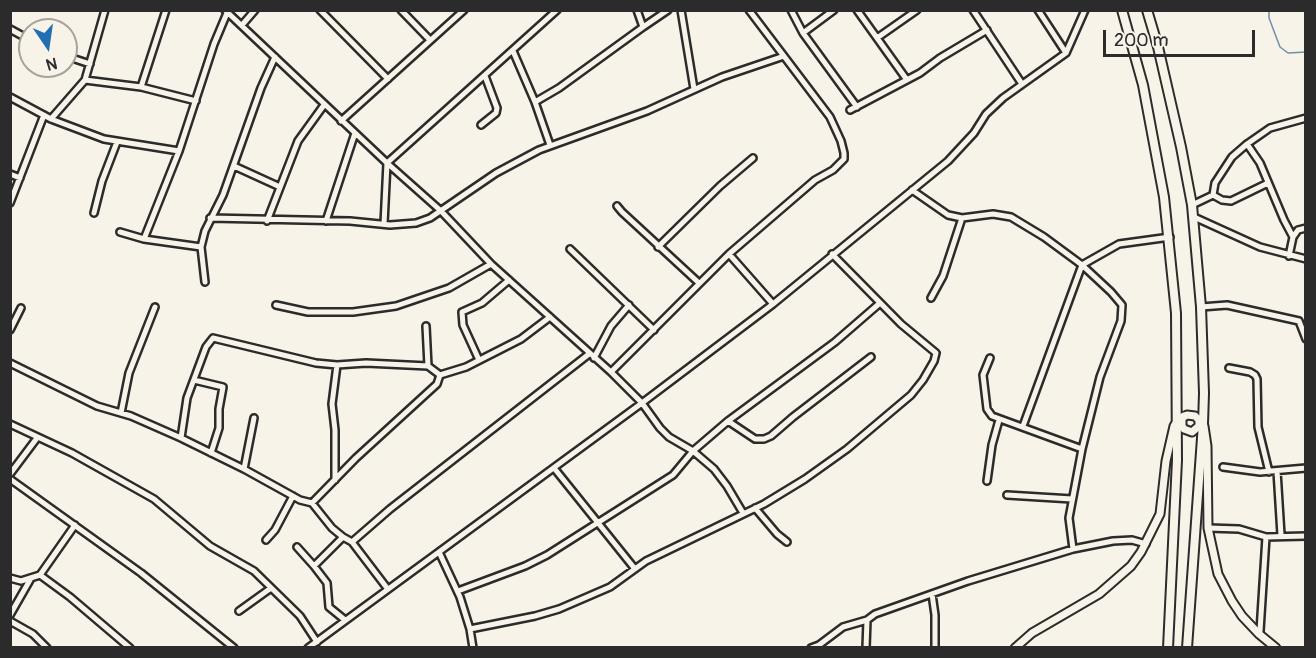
<!DOCTYPE html>
<style>
body{margin:0}
#map{position:relative;width:1316px;height:658px;overflow:hidden;background:#f7f3e8;font-family:Pangolin,sans-serif}
canvas{display:block}
.frame{position:absolute;inset:0;border:12px solid #2b2b2b;pointer-events:none}
.north{position:absolute;left:18px;top:18px;width:60px;height:60px;box-sizing:border-box;background:#f7f3e8;border:2px solid #a5a39c;border-radius:50%;rotate:167deg;font-size:16px;font-weight:700;line-height:24px;text-align:center;color:#2b2b2b}
.north::after{content:'';display:block;margin:auto;width:21px;height:27px;background:#1f6fb2;clip-path:polygon(50% 0,100% 100%,50% 72%,0 100%)}
.scale{position:absolute;left:1103px;top:30px;width:152px;height:27px;box-sizing:border-box;border:3px solid #2b2b2b;border-top:0;padding-left:8px;font-size:18px;line-height:21px;white-space:nowrap;color:#2b2b2b;-webkit-text-stroke:4px #f7f3e8;paint-order:stroke}
</style>
<div id="map">
<canvas width="1316" height="658"></canvas>
<div class="frame"></div>
<div class="north">N</div>
<div class="scale">200 m</div>
</div>
<script>
const context = document.querySelector('canvas').getContext('2d');
context.lineJoin = 'round';
function toPath(rows) {
  const path = new Path2D();
  for (const r of rows) {
    path.moveTo(r[0], r[1]);
    for (let i = 2; i < r.length; i += 2) path.lineTo(r[i], r[i + 1]);
  }
  return path;
}
function stroke(path, color, width, dash) {
  context.strokeStyle = color;
  context.lineWidth = width;
  context.lineCap = dash ? 'butt' : 'round';
  context.setLineDash(dash || []);
  context.stroke(path);
}
const stream = toPath([
 [1269,10,1269,18,1280,47,1288,53,1306,52]
]);
const minor = toPath([
 [225,10,387,163,441,211,491,264,611,372,642,403,660,428,669,437,693,451,714,469,727,486,743,513],
 [320,10,388,79],
 [401,10,430,40],
 [637,10,643,27],
 [681,10,694,89],
 [791,10,803,33,857,107],
 [857,10,907,80],
 [973,10,1022,84],
 [1038,10,1066,53],
 [242,25,255,10],
 [10,29,30,40],
 [803,33,834,10],
 [877,38,917,10],
 [513,51,535,102,550,145],
 [66,56,90,64],
 [85,80,141,87,196,101],
 [141,87,166,10],
 [10,97,51,119,104,139,179,151],
 [535,102,559,88,643,27,668,10],
 [850,110,920,73,940,58,987,30],
 [51,119,85,80,105,10],
 [341,121,464,10],
 [481,125,496,113,497,108,485,76],
 [1247,144,1260,163,1284,220,1293,237],
 [234,166,280,187],
 [10,174,20,178],
 [912,190,948,215,962,218,993,214,1011,217,1044,237,1082,265,1111,292,1122,305,1121,321,1100,377,1082,449,1069,518,1073,549],
 [1213,195,1222,200,1231,201,1268,183],
 [10,203,44,115],
 [1192,205,1213,195,1215,183,1232,157,1247,144,1270,128,1306,118],
 [617,206,622,212,699,283],
 [94,213,102,181,117,142],
 [1194,217,1260,247,1306,259],
 [210,218,350,221,390,225,416,223,430,218,496,173,539,150,647,111,722,77,784,56],
 [267,221,298,141,324,105],
 [326,221,355,133],
 [384,224,387,163,557,10],
 [120,232,144,239,201,247],
 [144,239,179,151,214,44,227,13],
 [658,247,720,186,753,158],
 [570,249,654,330],
 [729,254,773,304],
 [1289,256,1293,237,1298,230,1306,228],
 [205,282,201,247,205,231,223,195,261,88,275,57],
 [931,298,943,276,962,218],
 [276,305,308,312,353,312,396,306,449,288,491,264],
 [1201,307,1227,305,1299,321,1306,339],
 [426,326,428,366],
 [10,330,21,308],
 [594,358,611,326,629,305],
 [990,358,983,375,987,409,992,416,1082,449],
 [479,360,463,325,462,312,482,303,509,280],
 [10,363,97,406,131,416,181,438,244,469,300,500,312,503,332,528,343,537,352,542,387,588],
 [1229,368,1250,372,1255,375,1257,379,1258,427,1269,472],
 [611,372,729,254,815,180,833,170,844,159,844,153,841,141,830,117,749,10],
 [440,375,466,367,521,339,550,317],
 [194,380,223,387,219,409,219,428,211,453],
 [121,413,129,373,155,307],
 [728,421,755,439,764,439,771,436,793,417,871,357],
 [10,424,72,453,154,499,210,546,254,571,300,616,317,642],
 [1023,426,1082,265,1119,244,1170,237],
 [181,438,187,398,206,347,213,338,316,363,337,365,366,363,428,366,440,375],
 [1223,467,1260,472,1306,468],
 [554,468,635,569],
 [244,469,254,418],
 [1277,471,1281,535],
 [10,474,37,438],
 [10,479,141,573,234,648],
 [335,480,335,430,332,404,337,365],
 [987,481,992,445,999,420],
 [1007,495,1072,499],
 [312,503,356,458,437,384,440,375],
 [755,508,777,534,787,542],
 [1208,528,1239,529,1266,537,1306,536],
 [266,540,275,530,293,496],
 [352,542,390,509,589,354],
 [297,547,314,566,327,583,329,607,345,620],
 [439,552,460,597,470,629,473,648],
 [314,566,343,537],
 [40,575,70,597,130,648],
 [10,578,21,581,40,575,75,525],
 [458,591,525,566,547,555,673,475,693,451,728,421,835,342,880,303],
 [932,594,935,615,935,648],
 [239,611,271,588],
 [10,615,30,580],
 [10,621,33,634,47,648],
 [470,629,535,616,559,609,610,587,646,561,764,504,805,479,847,449,911,395,923,380,934,361,936,353,901,324,832,254],
 [1260,631,1266,537],
 [308,648,642,403,773,304,948,161,974,133,986,114,1003,98,1066,53,1085,10],
 [811,648,819,645,843,627,867,620,875,614,968,581,1073,549,1113,541,1132,540,1146,544],
 [866,648,867,620]
]);
const major = toPath([
 [1197,418,1204,426,1207,446,1208,528,1218,574,1232,601,1242,616,1259,634,1276,648],
 [1178,420,1184,429,1192,432,1199,426,1199,420,1195,416,1187,415,1182,418,1182,427],
 [1015,648,1032,633,1099,594,1131,566,1141,552,1160,514,1166,461,1174,426,1178,420,1184,416]
]);
const highway = toPath([
 [1122,10,1143,85,1164,197,1176,313,1177,460,1168,648],
 [1147,10,1158,47,1181,147,1192,205,1201,307,1204,393,1203,424,1187,648]
]);
stroke(stream, '#6f8fa8', 1.5);
stroke(minor, '#2b2b2b', 10);
stroke(major, '#2b2b2b', 11);
stroke(highway, '#2b2b2b', 12);
stroke(minor, '#f7f3e8', 5);
stroke(major, '#f7f3e8', 7);
stroke(highway, '#f7f3e8', 8);
</script>
